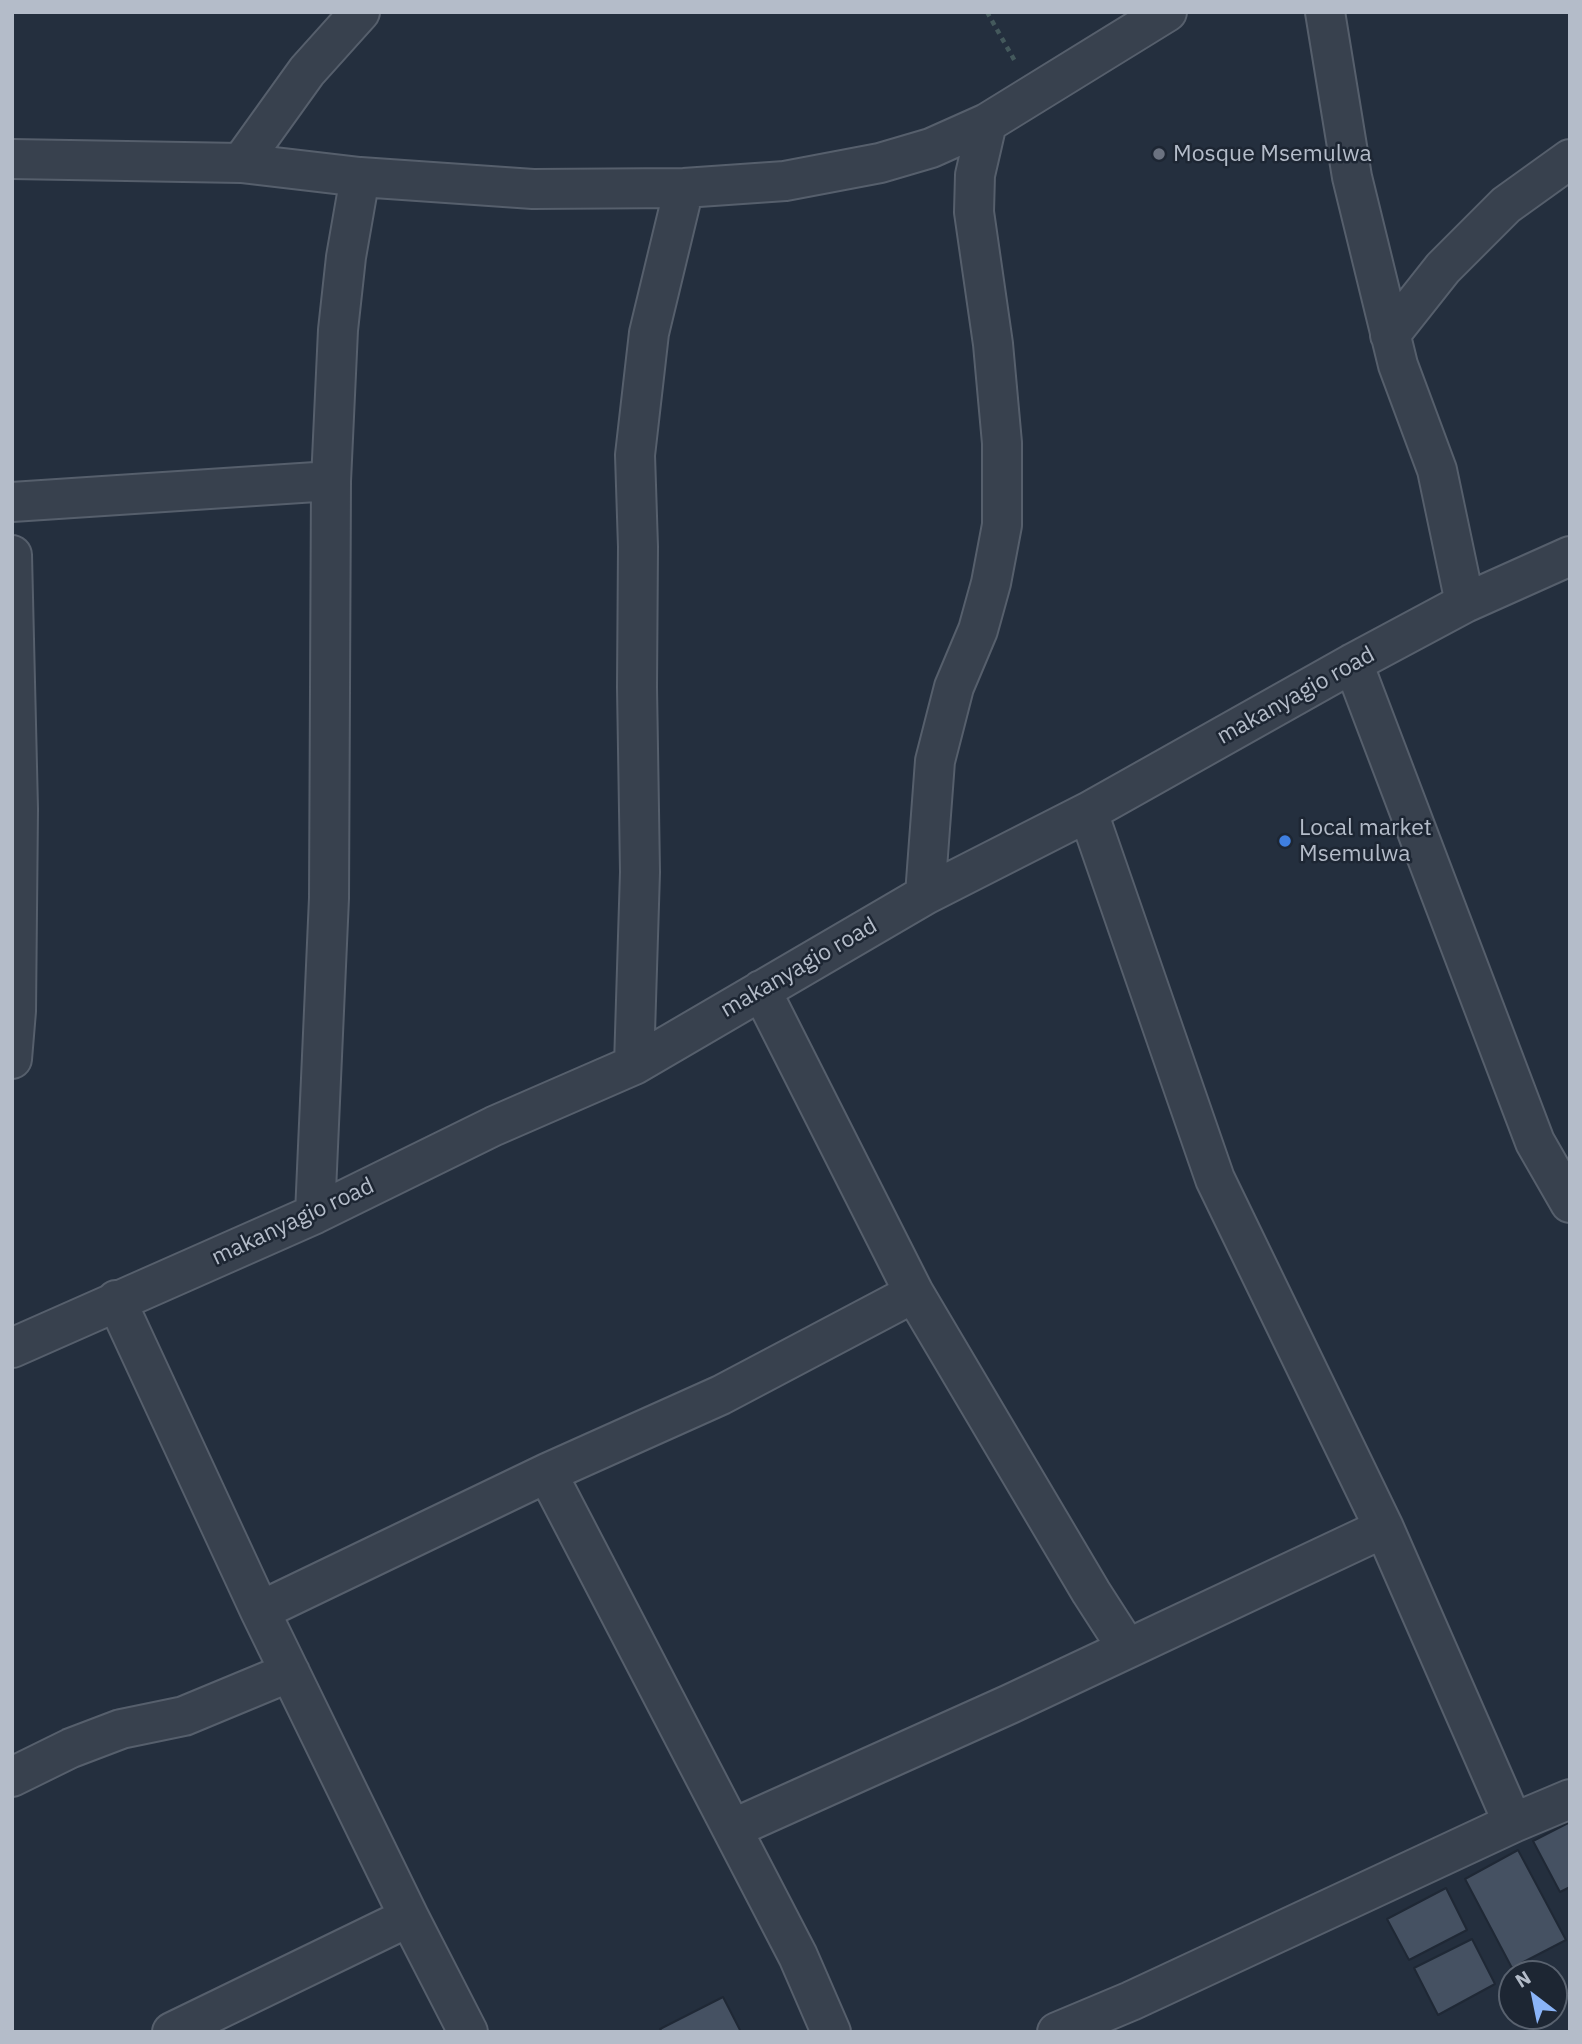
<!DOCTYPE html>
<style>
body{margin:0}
#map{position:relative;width:1582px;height:2044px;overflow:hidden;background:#242f3e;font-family:"IBM Plex Sans",sans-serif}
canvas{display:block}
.frame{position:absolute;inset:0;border:14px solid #b4bcc9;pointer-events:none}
.north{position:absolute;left:1498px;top:1960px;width:70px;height:70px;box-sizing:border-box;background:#1d2633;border:2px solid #59626f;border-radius:50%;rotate:328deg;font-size:19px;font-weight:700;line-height:28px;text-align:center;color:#b4bcc9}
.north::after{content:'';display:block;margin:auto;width:24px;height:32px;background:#8ab4f8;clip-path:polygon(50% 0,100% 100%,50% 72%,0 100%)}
</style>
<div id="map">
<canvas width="1582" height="2044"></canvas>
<div class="frame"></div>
<div class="north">N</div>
</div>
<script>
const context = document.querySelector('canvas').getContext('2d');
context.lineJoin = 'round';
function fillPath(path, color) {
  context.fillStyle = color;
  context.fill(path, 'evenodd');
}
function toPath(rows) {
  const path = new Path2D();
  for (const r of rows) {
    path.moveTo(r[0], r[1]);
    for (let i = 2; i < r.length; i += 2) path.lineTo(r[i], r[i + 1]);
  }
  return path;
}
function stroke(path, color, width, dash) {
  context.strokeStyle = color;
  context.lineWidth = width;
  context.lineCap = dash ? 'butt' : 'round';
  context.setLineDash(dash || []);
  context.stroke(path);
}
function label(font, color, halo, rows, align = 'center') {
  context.font = font + ' "IBM Plex Sans",sans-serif';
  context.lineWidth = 5;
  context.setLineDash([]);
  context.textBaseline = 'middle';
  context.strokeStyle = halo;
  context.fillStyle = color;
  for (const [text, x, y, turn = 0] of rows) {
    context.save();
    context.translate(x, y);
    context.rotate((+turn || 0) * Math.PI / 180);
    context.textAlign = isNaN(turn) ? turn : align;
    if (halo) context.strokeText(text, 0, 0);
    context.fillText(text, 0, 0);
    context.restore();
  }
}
const building = toPath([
 [1570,1822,1570,1887,1560,1892,1533,1841,1570,1822],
 [1518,1850,1566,1940,1512,1968,1465,1879,1518,1850],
 [1446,1888,1467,1930,1409,1960,1387,1919,1446,1888],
 [1472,1939,1495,1984,1438,2015,1414,1968,1472,1939],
 [723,1997,741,2032,662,2032,660,2029,723,1997]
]);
const path = toPath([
 [987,12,1016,63]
]);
const minor = toPath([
 [1325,12,1352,177,1398,365,1437,470,1465,603],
 [12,159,241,163,360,177,533,189,684,188,785,181,880,163,931,148,987,123,1167,12],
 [241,163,307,71,360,12],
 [1390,335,1443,268,1506,205,1570,159],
 [12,502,331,481],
 [12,555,18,809,16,1011,12,1059],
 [1353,663,1535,1142,1570,1203],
 [1088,812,1215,1179,1384,1528,1513,1823],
 [925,895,935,761,954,687,978,630,991,583,1002,525,1002,443,993,344,974,212,975,175,987,123],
 [761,990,914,1293,1091,1592,1127,1648],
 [634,1065,640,872,637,687,638,547,635,455,649,333,684,188],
 [315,1214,329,898,331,481,338,330,346,257,360,177],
 [116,1300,260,1611,409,1917,468,2032],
 [12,1348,315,1214,494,1126,634,1065,925,895,1088,812,1353,663,1465,603,1570,556],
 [547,1473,798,1956,831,2032],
 [260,1611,547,1473,721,1395,914,1293],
 [12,1777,71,1748,121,1729,184,1716,290,1672],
 [732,1829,1010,1704,1384,1528],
 [172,2032,409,1917],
 [1057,2032,1131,2001,1513,1823,1570,1799]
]);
const markers = [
 [1159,154,7,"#6b7280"],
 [1285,841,7,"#3f7fe0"]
];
const poiNames = [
 ["Mosque Msemulwa",1173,154],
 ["Local market",1299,828],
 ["Msemulwa",1299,854]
];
const streetNames = [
 ["makanyagio road",1296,696,-29],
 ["makanyagio road",799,968,-30],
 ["makanyagio road",293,1222,-25]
];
fillPath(building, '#455162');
stroke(building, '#1f2835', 2);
stroke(minor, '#565f6c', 42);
stroke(path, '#44595c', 4.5, [5, 5]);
stroke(minor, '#38414e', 38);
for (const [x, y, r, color] of markers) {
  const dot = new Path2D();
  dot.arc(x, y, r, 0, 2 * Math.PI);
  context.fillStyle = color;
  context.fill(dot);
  stroke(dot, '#1d2633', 2.5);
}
label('23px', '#b4bcc9', '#1d2633', poiNames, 'left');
label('23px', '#b4bcc9', '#1d2633', streetNames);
</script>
